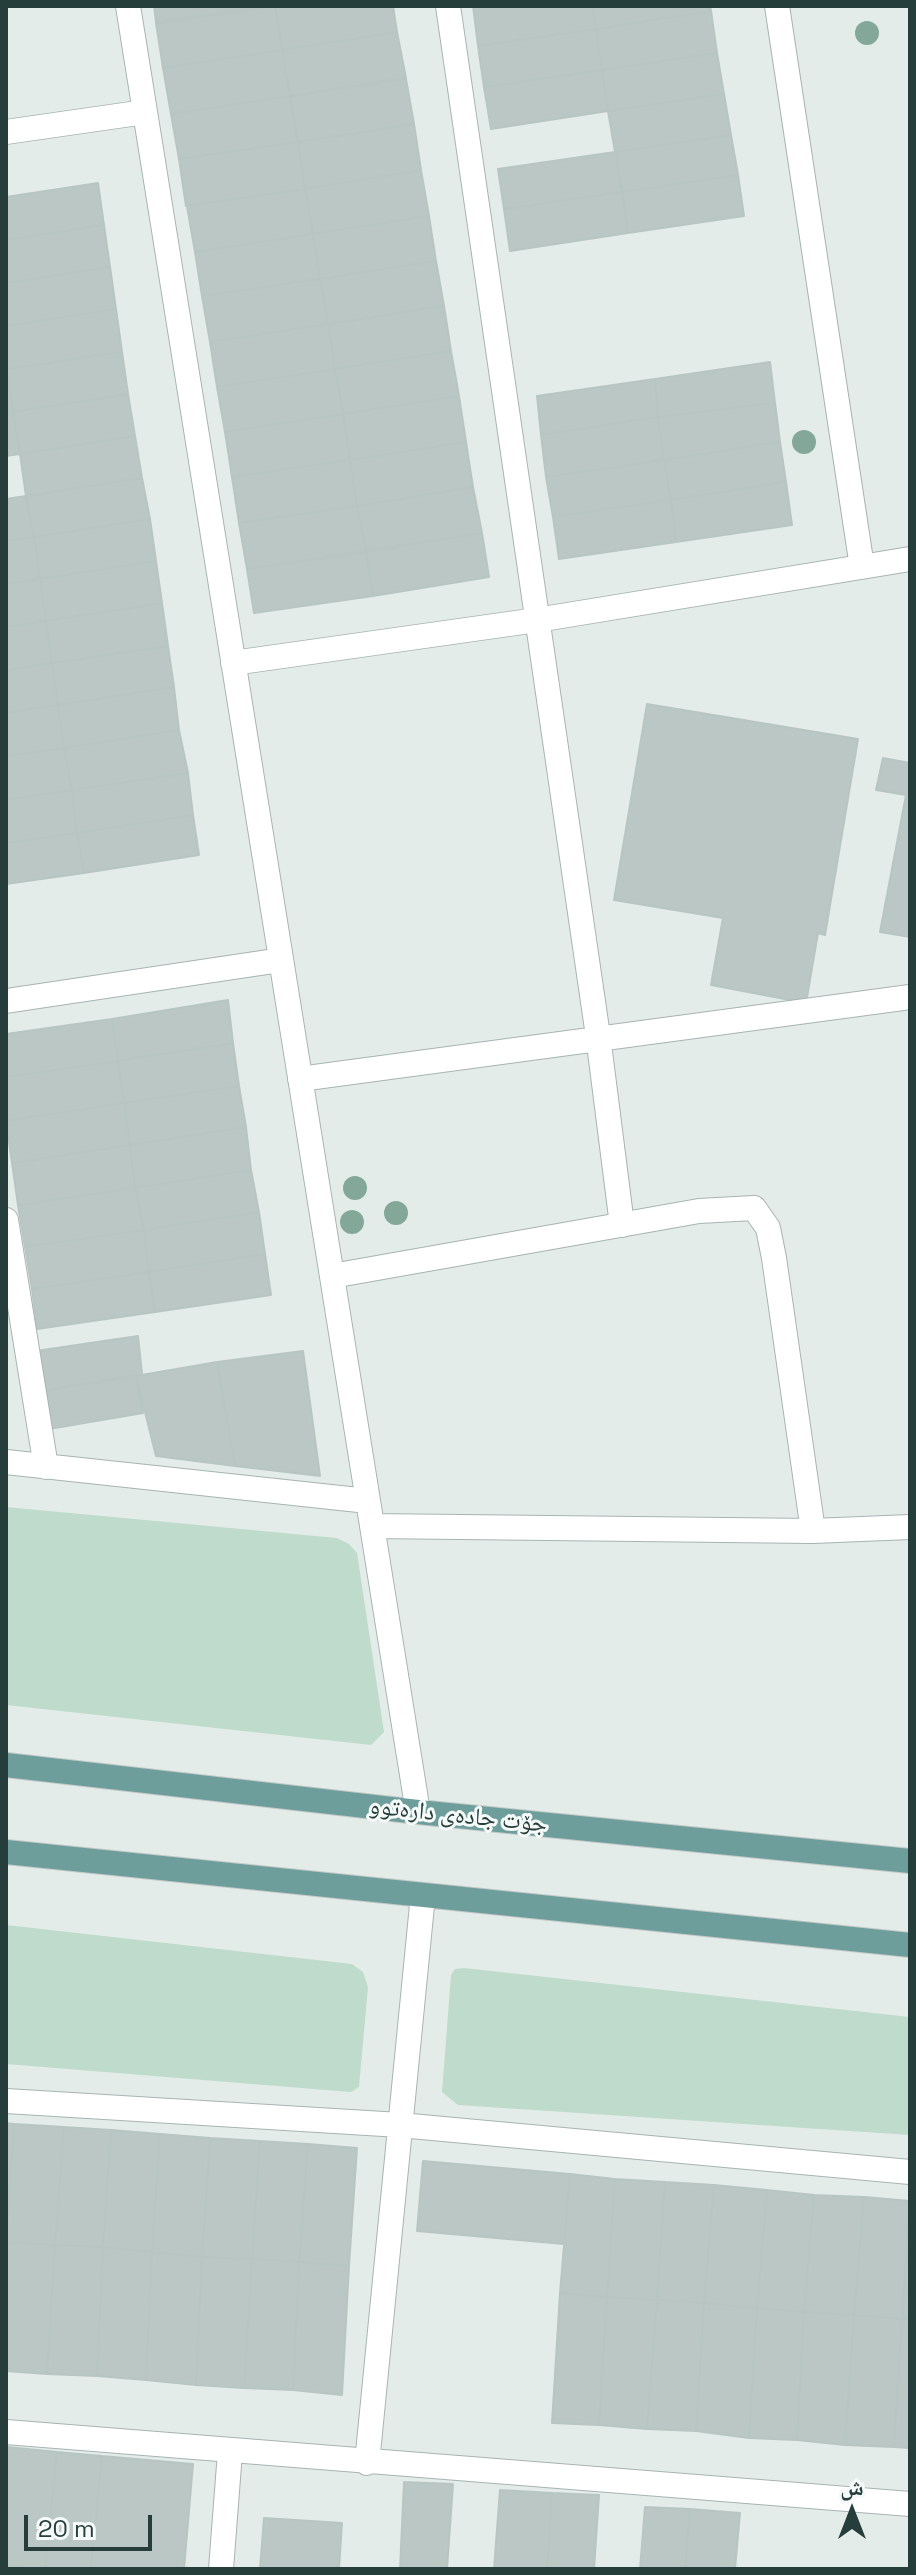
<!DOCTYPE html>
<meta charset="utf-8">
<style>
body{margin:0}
#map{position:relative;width:916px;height:2575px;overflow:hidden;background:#e4ecea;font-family:"Space Grotesk","Noto Naskh Arabic",sans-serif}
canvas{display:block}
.frame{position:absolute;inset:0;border:8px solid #253d3b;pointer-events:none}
.north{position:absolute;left:812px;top:2471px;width:80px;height:80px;-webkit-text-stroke:6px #f5f9f8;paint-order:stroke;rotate:0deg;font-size:22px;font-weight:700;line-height:32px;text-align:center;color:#253d3b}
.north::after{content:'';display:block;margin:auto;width:28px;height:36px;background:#253d3b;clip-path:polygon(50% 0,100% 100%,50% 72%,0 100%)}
.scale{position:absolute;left:24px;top:2515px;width:128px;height:36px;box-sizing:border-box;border:4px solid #253d3b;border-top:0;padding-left:10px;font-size:24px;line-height:28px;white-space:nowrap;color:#253d3b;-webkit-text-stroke:6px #f5f9f8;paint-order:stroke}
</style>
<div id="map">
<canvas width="916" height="2575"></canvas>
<div class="frame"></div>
<div class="north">ش</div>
<div class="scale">20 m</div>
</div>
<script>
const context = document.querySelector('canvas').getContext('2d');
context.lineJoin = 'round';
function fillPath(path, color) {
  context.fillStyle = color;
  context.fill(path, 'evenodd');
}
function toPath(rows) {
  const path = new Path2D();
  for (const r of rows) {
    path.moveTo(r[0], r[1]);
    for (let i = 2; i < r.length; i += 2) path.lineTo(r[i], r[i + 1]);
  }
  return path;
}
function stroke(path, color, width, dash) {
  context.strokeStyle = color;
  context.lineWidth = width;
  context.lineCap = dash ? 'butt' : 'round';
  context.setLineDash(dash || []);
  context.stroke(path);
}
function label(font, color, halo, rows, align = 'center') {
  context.font = font + ' "Space Grotesk","Noto Naskh Arabic",sans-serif';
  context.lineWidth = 6;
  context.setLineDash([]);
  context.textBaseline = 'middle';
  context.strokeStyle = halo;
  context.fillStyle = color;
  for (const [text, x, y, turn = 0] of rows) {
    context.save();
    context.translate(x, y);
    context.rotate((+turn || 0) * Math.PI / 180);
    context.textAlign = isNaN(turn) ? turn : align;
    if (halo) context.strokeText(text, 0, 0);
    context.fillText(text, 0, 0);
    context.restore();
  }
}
const green = toPath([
 [6,1507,337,1538,349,1544,357,1553,384,1732,371,1745,6,1705],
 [6,1925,352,1964,363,1972,368,1987,359,2087,351,2092,6,2064],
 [464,1968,910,2017,910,2135,458,2105,442,2092,451,1975,455,1969]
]);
const building = toPath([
 [154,6,268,6,156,22,154,6],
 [275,6,282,50,163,68,156,23,275,6],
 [275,6,393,6,397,32,282,50,275,6],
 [473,6,593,6,596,29,478,46,473,6],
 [593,6,710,6,711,11,596,29,593,6],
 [711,11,717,53,602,70,596,29,711,11],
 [596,29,602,70,484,87,478,46,596,29],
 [397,32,406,78,290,96,282,50,397,32],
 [282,50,290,96,171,114,163,68,282,50],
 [717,53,724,94,608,111,602,70,717,53],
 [602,70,608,111,491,129,484,87,602,70],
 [406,79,414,124,298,142,290,96,406,79],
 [724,94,731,135,615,152,608,111,724,94],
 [290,96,298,142,179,159,171,114,290,96],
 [414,124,421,170,305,189,298,142,414,124],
 [731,135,738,175,622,192,615,152,731,135],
 [298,142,305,189,186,206,179,159,298,142],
 [615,152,622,192,504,209,498,169,615,152],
 [421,170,429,216,313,234,305,189,421,170],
 [738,175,744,216,628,233,622,192,738,175],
 [98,183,104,225,6,240,6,197,98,183],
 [305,189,313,234,195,252,187,206,305,189],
 [622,192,628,233,510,251,504,209,622,192],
 [429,216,436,261,320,279,313,234,429,216],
 [104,225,110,267,6,283,6,240,104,225],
 [313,234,320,279,202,296,195,252,313,234],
 [436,261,444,306,328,324,320,279,436,261],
 [110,267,116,309,6,326,6,283,110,267],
 [320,279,328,324,210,342,202,296,320,279],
 [444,306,451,351,335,369,328,324,444,306],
 [116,309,122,352,7,369,6,326,116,309],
 [328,324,335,369,217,387,210,342,328,324],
 [451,351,459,396,343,414,335,369,451,351],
 [122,352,128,394,13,412,7,369,122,352],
 [770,362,775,403,658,417,655,379,770,362],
 [7,369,13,412,6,413,6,370,7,369],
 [335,369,343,414,225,432,217,387,335,369],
 [655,379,658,417,541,435,537,396,655,379],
 [128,394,135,436,20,454,13,412,128,394],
 [459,396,466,442,350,460,343,414,459,396],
 [775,403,780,442,664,460,658,417,775,403],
 [13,412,20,454,6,456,6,413,13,412],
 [343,414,350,460,232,477,225,432,343,414],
 [658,417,664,460,546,477,541,435,658,417],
 [135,436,142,478,26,496,20,454,135,436],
 [466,442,473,487,357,506,350,460,466,442],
 [780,442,786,482,671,500,664,460,780,442],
 [350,460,357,506,239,523,232,477,350,460],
 [664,460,671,500,553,517,546,477,664,460],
 [142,478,150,519,34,537,26,496,142,478],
 [786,482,792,525,676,542,671,500,786,482],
 [473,487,482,533,366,551,357,506,473,487],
 [26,496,34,537,6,541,6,499,26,496],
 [671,500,676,542,559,559,553,517,671,500],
 [357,506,366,551,247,569,239,523,357,506],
 [150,519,156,561,40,579,34,537,150,519],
 [482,533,489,577,373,596,366,552,482,533],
 [34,537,40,579,6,584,6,541,34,537],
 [366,552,373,596,254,613,247,569,366,552],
 [156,561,162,603,46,621,40,579,156,561],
 [40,579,46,621,6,627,6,584,40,579],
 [162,603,168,646,52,663,46,621,162,603],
 [46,621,52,663,6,670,6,627,46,621],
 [168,646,174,687,58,705,52,663,168,646],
 [52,663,58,705,6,713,6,670,52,663],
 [174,687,179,730,64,748,58,705,174,687],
 [647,704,858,739,825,935,818,933,806,1003,711,985,723,918,614,900,647,704],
 [58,705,64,748,6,756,6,713,58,705],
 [179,730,188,773,72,790,64,748,179,730],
 [64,748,72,790,6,800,6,756,64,748],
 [883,758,910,763,910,937,880,932,906,795,876,790,883,758],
 [188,773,193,815,77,833,72,790,188,773],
 [72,790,77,833,6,843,6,800,72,790],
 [193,815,199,855,84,873,77,833,193,815],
 [77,833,84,873,6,884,6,843,77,833],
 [228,1000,233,1043,118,1061,112,1019,228,1000],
 [112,1019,118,1061,6,1077,6,1034,112,1019],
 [233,1043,239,1086,124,1103,118,1061,233,1043],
 [118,1061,124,1103,6,1121,6,1077,118,1061],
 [239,1086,246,1127,130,1145,124,1103,239,1086],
 [124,1103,130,1145,12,1163,6,1121,124,1103],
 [246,1127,251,1170,135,1188,130,1145,246,1127],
 [130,1145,135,1188,18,1205,12,1163,130,1145],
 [251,1170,259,1212,144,1230,135,1188,251,1170],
 [135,1188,144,1230,25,1247,18,1205,135,1188],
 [259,1212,265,1254,149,1272,144,1230,259,1212],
 [144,1230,149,1272,32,1289,25,1247,144,1230],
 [265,1254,271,1295,155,1312,149,1272,265,1254],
 [149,1272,155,1312,37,1329,32,1289,149,1272],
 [138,1336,142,1374,43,1391,36,1351,138,1336],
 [303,1351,320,1476,235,1466,217,1362,303,1351],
 [217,1362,235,1466,156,1456,136,1376,217,1362],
 [136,1376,143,1413,49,1429,43,1391,136,1376],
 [6,2123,14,2124,6,2236,6,2123],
 [14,2124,64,2127,55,2245,6,2242,14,2124],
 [64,2127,111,2130,103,2247,55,2245,64,2127],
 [111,2130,160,2134,152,2252,103,2247,111,2130],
 [160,2134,210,2138,202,2257,152,2252,160,2134],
 [210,2138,260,2141,252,2259,202,2257,210,2138],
 [260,2141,308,2144,299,2262,252,2259,260,2141],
 [308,2144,357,2148,349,2266,299,2262,308,2144],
 [423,2161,570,2174,564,2244,417,2231,423,2161],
 [570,2174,615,2179,607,2297,560,2293,570,2174],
 [615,2179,665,2182,657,2300,607,2297,615,2179],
 [665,2182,714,2185,704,2303,657,2300,665,2182],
 [714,2185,767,2190,757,2308,704,2303,714,2185],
 [767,2190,814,2195,804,2312,757,2308,767,2190],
 [814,2195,864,2197,854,2315,804,2312,814,2195],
 [864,2197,910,2201,902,2319,854,2315,864,2197],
 [910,2215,910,2320,902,2319,910,2215],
 [6,2242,55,2245,47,2374,6,2371,6,2242],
 [55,2245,103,2247,97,2376,47,2374,55,2245],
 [103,2247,152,2252,146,2380,97,2376,103,2247],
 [152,2252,202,2257,196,2385,146,2380,152,2252],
 [202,2257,252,2259,244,2388,196,2385,202,2257],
 [252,2259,299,2262,293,2390,244,2388,252,2259],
 [299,2262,349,2266,342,2395,293,2390,299,2262],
 [560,2293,607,2297,599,2425,552,2423,560,2293],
 [607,2297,657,2300,647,2429,599,2425,607,2297],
 [657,2300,704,2303,696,2431,647,2429,657,2300],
 [704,2303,757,2308,749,2438,696,2431,704,2303],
 [757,2308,804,2312,797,2440,749,2438,757,2308],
 [804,2312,854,2315,845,2445,797,2440,804,2312],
 [854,2315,902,2319,894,2447,845,2445,854,2315],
 [902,2319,910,2320,910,2448,894,2447,902,2319],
 [7,2447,57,2452,45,2569,6,2567,7,2447],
 [57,2452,102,2456,91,2569,45,2569,57,2452],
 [102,2456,193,2464,184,2569,91,2569,102,2456],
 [404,2482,453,2484,447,2569,400,2569,404,2482],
 [500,2490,552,2493,547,2569,494,2569,500,2490],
 [552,2493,599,2495,594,2569,547,2569,552,2493],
 [645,2507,690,2509,685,2569,640,2569,645,2507],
 [690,2509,740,2513,735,2569,685,2569,690,2509],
 [264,2518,342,2523,339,2569,260,2569,264,2518]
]);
const minor = toPath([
 [128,6,418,1812],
 [448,6,598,1036,622,1225],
 [777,6,862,567],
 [6,132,145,112],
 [233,663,537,620,910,559],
 [6,1001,281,960],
 [300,1079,910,997],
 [6,1220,46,1467],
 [332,1276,699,1211,754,1208,768,1228,774,1258,813,1531],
 [6,1462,368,1501],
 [372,1526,813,1531,910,1527],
 [6,2101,400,2125,910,2172],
 [6,2432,910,2504],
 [367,2463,423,1895],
 [221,2569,230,2452]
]);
const major = toPath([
 [6,1765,418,1812,910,1861],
 [6,1852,910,1945]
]);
const trees = [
 [867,33],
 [804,442],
 [355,1188],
 [396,1213],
 [352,1222]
];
const streetNames = [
 ["جۆت جادەی دارەتوو",458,1816,6]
];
fillPath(green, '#bfdbcc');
fillPath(building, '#bac7c4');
stroke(building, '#b7c6c2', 2);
stroke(minor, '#a7b4b2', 26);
stroke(major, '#c2c9c8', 26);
stroke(minor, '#fff', 24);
stroke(major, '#6d9e9b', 24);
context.fillStyle = '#83a899';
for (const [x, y] of trees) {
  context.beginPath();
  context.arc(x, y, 12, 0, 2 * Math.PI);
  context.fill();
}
label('24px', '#253d3b', '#f5f9f8', streetNames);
</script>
